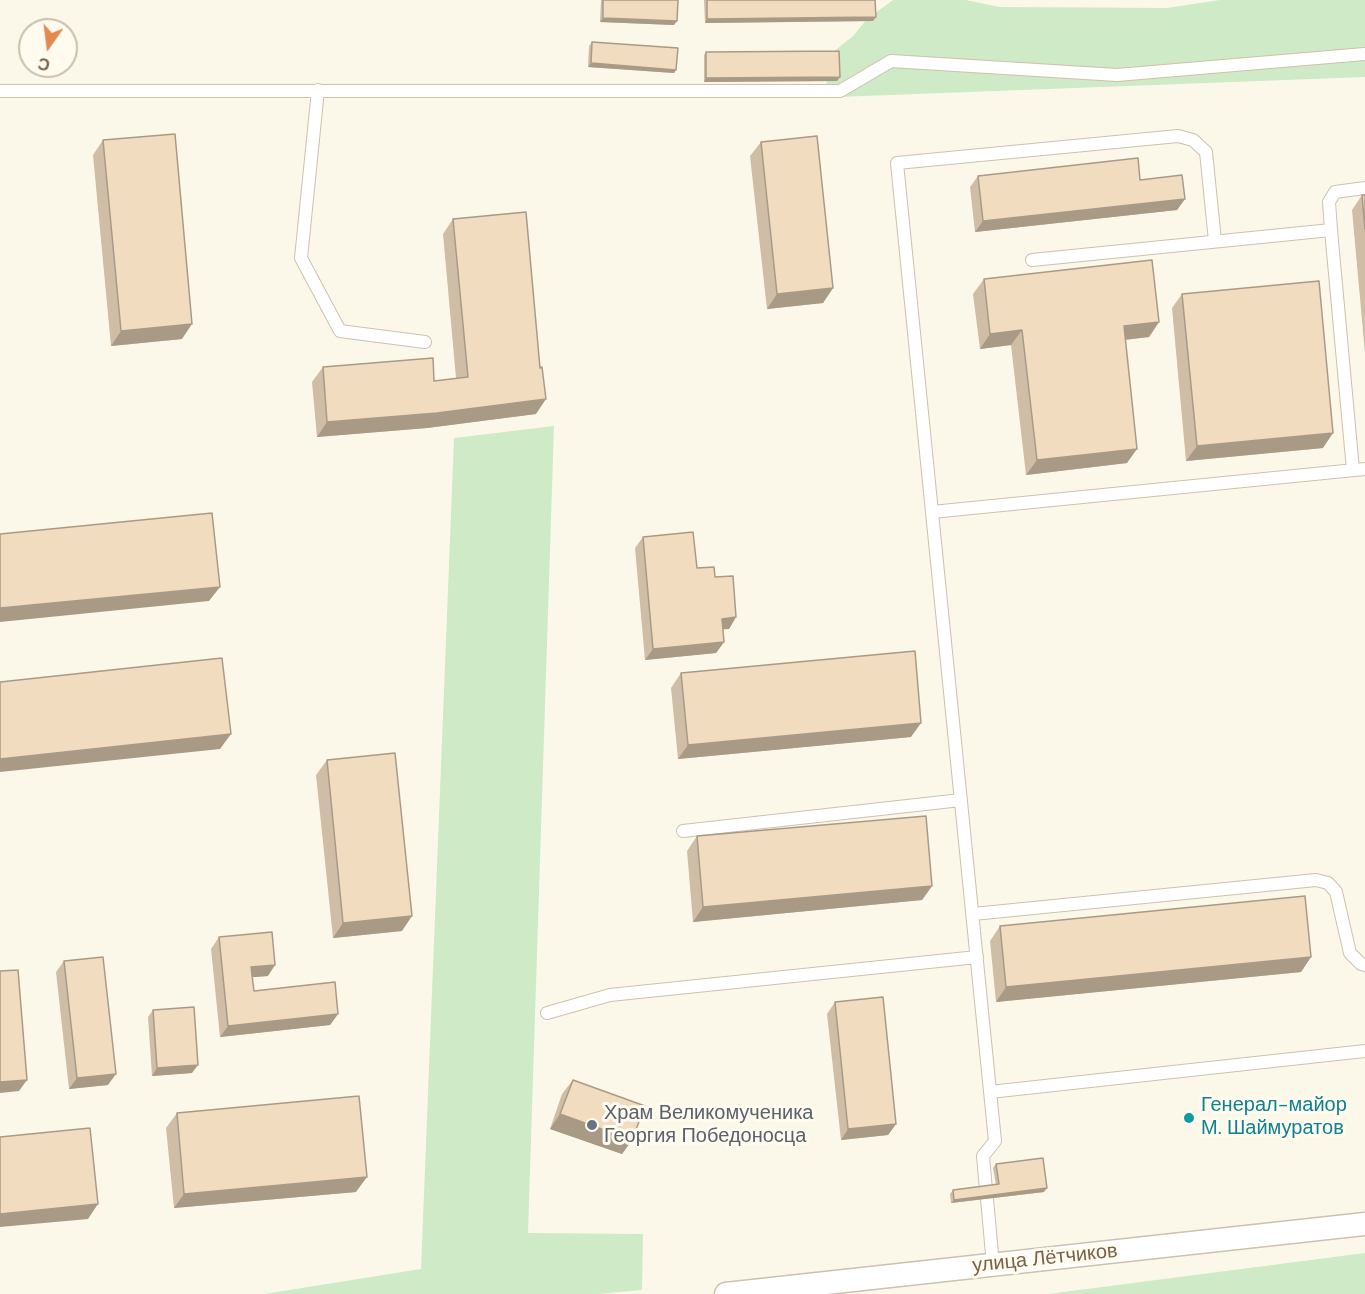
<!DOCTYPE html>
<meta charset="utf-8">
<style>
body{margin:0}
#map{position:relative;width:1365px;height:1294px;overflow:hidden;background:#fcf8e9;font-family:"DM Sans",sans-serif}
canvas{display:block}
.north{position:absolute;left:18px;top:18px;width:60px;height:60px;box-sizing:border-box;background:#fffbef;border:2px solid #c9beae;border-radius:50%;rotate:194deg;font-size:16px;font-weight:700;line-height:24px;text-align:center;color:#77624c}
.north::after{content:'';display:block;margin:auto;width:21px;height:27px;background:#e48a50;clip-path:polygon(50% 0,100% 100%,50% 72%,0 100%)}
</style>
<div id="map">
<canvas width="1365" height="1294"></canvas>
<div class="north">С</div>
</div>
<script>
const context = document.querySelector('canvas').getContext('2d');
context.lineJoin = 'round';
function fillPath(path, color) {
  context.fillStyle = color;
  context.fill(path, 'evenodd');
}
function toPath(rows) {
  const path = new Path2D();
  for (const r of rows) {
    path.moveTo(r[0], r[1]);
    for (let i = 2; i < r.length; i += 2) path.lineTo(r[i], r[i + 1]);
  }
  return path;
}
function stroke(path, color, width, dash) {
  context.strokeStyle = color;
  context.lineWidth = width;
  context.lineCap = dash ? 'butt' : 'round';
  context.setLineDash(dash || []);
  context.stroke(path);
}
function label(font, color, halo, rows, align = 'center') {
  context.font = font + ' "DM Sans",sans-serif';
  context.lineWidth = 6;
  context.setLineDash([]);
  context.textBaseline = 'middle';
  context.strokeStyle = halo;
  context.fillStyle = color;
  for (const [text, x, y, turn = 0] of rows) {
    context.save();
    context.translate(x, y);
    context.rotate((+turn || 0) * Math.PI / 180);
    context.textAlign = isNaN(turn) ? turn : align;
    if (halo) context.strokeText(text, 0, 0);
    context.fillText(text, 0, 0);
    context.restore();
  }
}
const green = toPath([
 [893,0,966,0,1000,7,1167,8,1220,0,1365,0,1365,77,837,97,827,85,823,60,853,36,867,19],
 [554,426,528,1233,643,1234,642,1290,598,1294,264,1294,421,1269,454,438],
 [1365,1253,1365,1294,1048,1294]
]);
const lane = toPath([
 [318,90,301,258,340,331,425,342],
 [0,91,840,91,891,61,1117,75,1365,54],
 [1331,230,1353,470],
 [1032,260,1331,230,1329,202,1335,192,1365,188],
 [932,512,1365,469],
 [683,831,961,800],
 [973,914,1316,880,1328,883,1336,892,1350,953,1361,964,1365,965],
 [547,1013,610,995,977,957],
 [990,1092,1365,1051],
 [986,1190,983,1156,995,1141,897,163,1178,136,1193,140,1206,152,1215,241],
 [987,1199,993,1265]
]);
const street = toPath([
 [726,1294,1365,1224]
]);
const wall = toPath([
 [601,0,678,0,674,25,600,22],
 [704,0,875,0,876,17,873,21,705,23],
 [592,42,676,70,674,73,588,67,589,46],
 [706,52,840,77,837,81,704,82,704,55],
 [103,140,182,339,111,346,93,155],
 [761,142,833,288,823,303,767,309,750,156],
 [978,176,1140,180,1185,199,1177,210,975,232,970,187],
 [1362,195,1365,195,1365,353,1352,210],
 [453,219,536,414,427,428,317,437,312,382,323,367,434,381,456,378,443,234],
 [984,279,1159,322,1149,337,1125,340,1127,463,1026,475,1011,345,980,349,973,294],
 [1182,294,1323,448,1186,461,1172,308],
 [643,537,697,568,715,577,736,617,729,629,723,629,724,642,716,653,645,660,635,548],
 [681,673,911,737,678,759,671,688],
 [327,760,402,931,333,938,316,775],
 [697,836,932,886,922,900,693,922,687,851],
 [1000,926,1311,957,1301,972,996,1002,990,941],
 [219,937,268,976,252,977,254,991,338,1014,330,1025,220,1037,211,949],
 [64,961,108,1085,69,1089,56,972],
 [835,1002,896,1124,888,1135,841,1140,827,1014],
 [153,1010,192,1073,152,1076,148,1017],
 [573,1080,632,1140,622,1154,550,1129,562,1094],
 [177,1113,356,1192,174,1208,166,1128],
 [996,1164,1044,1192,951,1203,950,1194,953,1190,996,1185,993,1168]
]);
const shadedWall = toPath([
 [876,17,873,21,705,23,707,19],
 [603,18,677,21,674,25,600,22],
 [591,63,676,70,674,73,588,67],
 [840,77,837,81,704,82,706,78],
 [1185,199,1177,210,975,232,983,221],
 [833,288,823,303,767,309,777,294],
 [1159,322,1149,337,1113,341,1124,326],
 [192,324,182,339,111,346,121,331],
 [1022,330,1011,345,980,349,990,334],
 [546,399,536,414,427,428,317,437,327,422],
 [1333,433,1323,448,1186,461,1197,446],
 [1137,449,1127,463,1026,475,1037,460],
 [220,587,209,601,0,622,0,608],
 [736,617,729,629,714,630,722,619],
 [724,642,716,653,645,660,653,649],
 [921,723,911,737,678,759,688,745],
 [231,734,220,749,0,772,0,759],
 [932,886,922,900,693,922,703,907],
 [412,916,402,931,333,938,343,923],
 [1311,957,1301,972,996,1002,1006,987],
 [275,965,268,976,243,978,251,967],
 [338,1014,330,1025,220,1037,228,1026],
 [198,1065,192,1073,152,1076,157,1068],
 [116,1074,108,1085,69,1089,77,1078],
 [27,1080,19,1091,0,1093,0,1082],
 [560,1114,632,1140,622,1154,550,1129],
 [896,1124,888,1135,841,1140,848,1129],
 [367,1177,356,1192,174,1208,184,1194],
 [1047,1188,1044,1192,951,1203,954,1200],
 [98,1204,88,1219,0,1227,0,1214]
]);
const building = toPath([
 [603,0,678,0,677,21,603,18,603,0],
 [707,0,875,0,876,17,707,19,707,0],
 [592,42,678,48,676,70,591,63,592,42],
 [839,51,840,77,706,78,706,52,839,51],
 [175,134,192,324,121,331,103,140,175,134],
 [817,136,833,288,777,294,761,142,817,136],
 [1138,158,1140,180,1182,175,1185,199,983,221,978,176,1138,158],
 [1362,195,1365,195,1365,229,1362,195],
 [526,212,540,368,542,367,546,399,437,413,327,422,323,367,433,358,434,381,468,377,453,219,526,212],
 [1152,260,1159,322,1124,326,1137,449,1037,460,1022,330,990,334,984,279,1152,260],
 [1319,281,1333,433,1197,446,1182,294,1319,281],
 [212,513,220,587,0,608,0,534,212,513],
 [693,532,697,568,714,567,715,577,733,576,736,617,722,619,724,642,653,649,643,537,693,532],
 [915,651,921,723,688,745,681,673,915,651],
 [222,658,231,734,0,759,0,682,222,658],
 [395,753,412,916,343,923,327,760,395,753],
 [926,816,932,886,703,907,697,836,926,816],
 [1305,896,1311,957,1006,987,1000,926,1305,896],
 [272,932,275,965,251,967,254,991,335,982,338,1014,228,1026,219,937,272,932],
 [103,957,116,1074,77,1078,64,961,103,957],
 [18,970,27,1080,0,1082,0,971,18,970],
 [883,997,896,1124,848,1129,835,1002,883,997],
 [194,1007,198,1065,157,1068,153,1010,194,1007],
 [573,1080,645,1106,632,1140,560,1114,573,1080],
 [359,1096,367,1177,184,1194,177,1113,359,1096],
 [90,1128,98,1204,0,1214,0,1137,90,1128],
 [1043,1158,1047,1188,954,1200,953,1190,999,1184,996,1164,1043,1158]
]);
const markers = [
 [1189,1118,6,"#0f9aa8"],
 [592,1125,6,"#6b7280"]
];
const cultureNames = [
 ["Генерал-майор",1201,1106],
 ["М. Шаймуратов",1201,1129]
];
const worshipNames = [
 ["Храм Великомученика",604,1114],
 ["Георгия Победоносца",604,1137]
];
const streetNames = [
 ["улица Лётчиков",1045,1259,-6]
];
fillPath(green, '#cfeac7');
stroke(lane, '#cec1ae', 14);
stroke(street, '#cec1ae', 25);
stroke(lane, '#fff', 12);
stroke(street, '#fff', 22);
fillPath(wall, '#cfbda5');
fillPath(shadedWall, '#a99a86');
fillPath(building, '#f1dcc0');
stroke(building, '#a99a86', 1.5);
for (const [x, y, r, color] of markers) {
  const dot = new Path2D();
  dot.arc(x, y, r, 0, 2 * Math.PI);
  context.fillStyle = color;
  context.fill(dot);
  stroke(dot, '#fffbef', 2);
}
label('20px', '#0d838f', '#fffbef', cultureNames, 'left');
label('20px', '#5b616d', '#fffbef', worshipNames, 'left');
label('20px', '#77624c', '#fffbef', streetNames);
</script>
